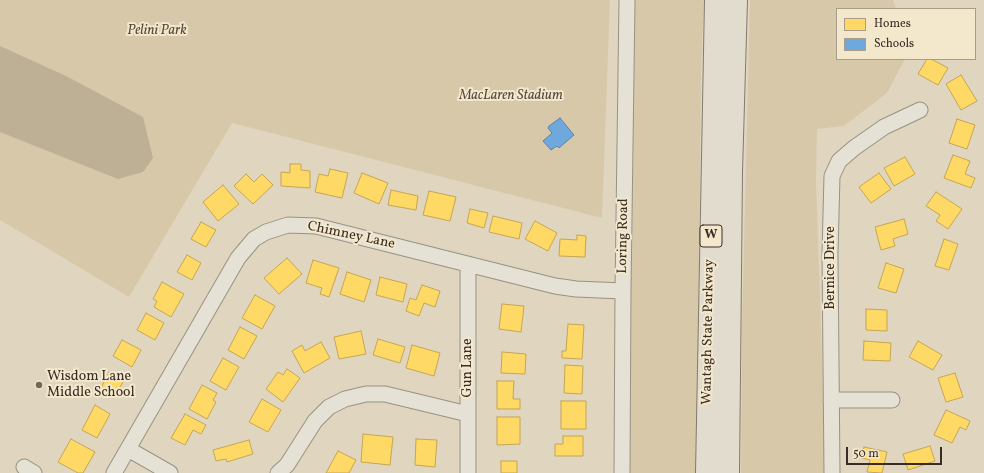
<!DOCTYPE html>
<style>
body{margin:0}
#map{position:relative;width:984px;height:473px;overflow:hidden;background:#e0d6bf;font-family:Vollkorn,serif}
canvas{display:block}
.legend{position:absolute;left:836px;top:8px;width:140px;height:52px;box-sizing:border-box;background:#f4e8cc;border:1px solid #a99d8a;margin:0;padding:5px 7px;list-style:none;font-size:12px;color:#392c26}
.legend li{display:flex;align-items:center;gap:8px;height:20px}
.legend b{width:20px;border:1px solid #a99d8a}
.scale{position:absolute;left:846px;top:447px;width:96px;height:18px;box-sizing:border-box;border:2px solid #392c26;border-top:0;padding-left:5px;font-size:12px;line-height:14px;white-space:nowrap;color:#392c26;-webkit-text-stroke:3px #f4e8cc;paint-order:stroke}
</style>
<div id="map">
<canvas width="984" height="473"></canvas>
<ul class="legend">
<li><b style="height:11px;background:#ffd966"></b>Homes</li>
<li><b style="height:11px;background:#6fa8dc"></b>Schools</li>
</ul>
<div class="scale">50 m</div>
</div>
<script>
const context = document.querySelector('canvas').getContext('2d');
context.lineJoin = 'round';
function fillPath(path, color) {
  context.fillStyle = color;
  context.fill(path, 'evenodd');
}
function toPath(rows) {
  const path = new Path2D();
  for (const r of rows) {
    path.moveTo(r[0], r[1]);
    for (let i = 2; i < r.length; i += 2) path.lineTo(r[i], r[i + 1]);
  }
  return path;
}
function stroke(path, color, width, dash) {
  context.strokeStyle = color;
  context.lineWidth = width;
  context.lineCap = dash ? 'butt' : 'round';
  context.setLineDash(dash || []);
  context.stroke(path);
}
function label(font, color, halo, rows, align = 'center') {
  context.font = font + ' Vollkorn,serif';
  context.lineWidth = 4;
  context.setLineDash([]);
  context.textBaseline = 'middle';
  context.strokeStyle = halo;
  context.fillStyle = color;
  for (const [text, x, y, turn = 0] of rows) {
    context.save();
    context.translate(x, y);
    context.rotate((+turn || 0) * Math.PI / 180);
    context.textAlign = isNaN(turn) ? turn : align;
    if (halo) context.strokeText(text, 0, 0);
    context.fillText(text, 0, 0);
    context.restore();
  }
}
const green = toPath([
 [0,0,610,0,602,218,232,123,129,297,0,220],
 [633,0,704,0,701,75,697,473,628,473],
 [750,0,893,0,896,9,837,9,837,59,905,59,887,93,844,126,817,129,816,180,826,473,741,473,742,325]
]);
const water = toPath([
 [0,46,66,76,143,117,153,158,143,172,118,179,0,132]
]);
const homes = toPath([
 [927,59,931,59,948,68,938,85,918,74,927,59],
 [961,75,977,101,961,110,946,84,961,75],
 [957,119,975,125,967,149,949,143,957,119],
 [953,155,970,161,965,174,975,178,971,188,944,178,953,155],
 [905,157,915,174,894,186,884,168,905,157],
 [290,164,301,164,301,170,310,171,310,188,281,186,281,172,290,173,290,164],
 [330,169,348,173,342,198,315,192,319,174,328,176,330,169],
 [362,173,388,183,379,204,354,193,362,173],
 [879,173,891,189,871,203,859,187,879,173],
 [246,174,254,182,262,174,273,185,253,204,234,186,246,174],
 [223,185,239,204,218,221,203,202,223,185],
 [391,190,418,196,416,210,388,205,391,190],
 [429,191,456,197,450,221,423,215,429,191],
 [936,192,962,209,948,229,936,221,940,215,926,206,936,192],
 [470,209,488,213,484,228,467,223,470,209],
 [493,216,522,223,519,239,489,232,493,216],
 [904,219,908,234,893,239,895,246,881,250,875,227,904,219],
 [535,221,557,233,548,251,525,239,535,221],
 [201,222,216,230,206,247,191,239,201,222],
 [577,235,586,236,585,257,559,256,560,239,577,240,577,235],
 [944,239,958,244,949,270,935,266,944,239],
 [187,255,201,263,192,280,177,272,187,255],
 [287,258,302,274,279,294,264,278,287,258],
 [313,260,339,268,329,297,320,294,322,288,306,283,313,260],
 [886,263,904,269,896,293,878,288,886,263],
 [347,272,371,280,364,302,340,294,347,272],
 [380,277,407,284,403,302,376,295,380,277],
 [162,282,184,294,171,317,154,307,157,301,153,299,162,282],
 [422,285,440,291,435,307,424,303,419,316,406,311,410,298,416,300,422,285],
 [255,295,275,306,262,329,242,318,255,295],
 [502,304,524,306,521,332,499,329,502,304],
 [866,309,887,310,887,331,866,330,866,309],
 [146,313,164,323,155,340,137,330,146,313],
 [568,324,584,325,582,359,562,358,562,351,566,351,568,324],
 [240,327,257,336,244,359,228,350,240,327],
 [361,331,366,354,339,359,334,337,361,331],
 [378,339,405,347,400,363,373,355,378,339],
 [122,340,141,350,132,367,113,356,122,340],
 [864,341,891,343,890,361,863,360,864,341],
 [918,341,942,355,933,370,909,357,918,341],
 [321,342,330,358,304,373,292,351,302,345,305,351,321,342],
 [412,345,440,353,434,376,406,368,412,345],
 [502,352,526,354,525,374,501,373,502,352],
 [223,358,239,367,226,390,210,381,223,358],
 [565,365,583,366,582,394,564,393,565,365],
 [287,369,300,378,283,402,266,389,278,372,283,375,287,369],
 [109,372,124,380,114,398,100,390,109,372],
 [955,373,963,397,946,402,938,378,955,373],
 [497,381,514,381,513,399,520,399,520,409,497,409,497,381],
 [202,385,217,393,213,400,216,402,207,419,189,409,202,385],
 [262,399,281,410,268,432,249,422,262,399],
 [561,401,586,401,586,429,561,429,561,401],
 [95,405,110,414,97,438,82,430,95,405],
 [946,410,970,421,966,430,960,427,952,443,934,435,946,410],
 [185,414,206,425,201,434,193,430,185,445,171,438,185,414],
 [497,417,520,417,520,444,497,445,497,417],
 [363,434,393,437,390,465,361,462,363,434],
 [563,436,583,436,583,456,555,456,555,444,563,444,563,436],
 [71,439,95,452,83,473,78,473,58,462,71,439],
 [416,439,437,440,435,467,415,465,416,439],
 [249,440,253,454,227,462,226,459,216,461,213,450,249,440],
 [930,446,935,461,908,470,903,454,930,446],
 [864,447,887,452,882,473,867,472,870,460,861,458,864,447],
 [338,451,356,460,349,473,326,473,338,451],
 [501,461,517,461,517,473,501,473,501,461]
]);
const schools = toPath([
 [560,118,574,135,559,148,557,146,551,150,543,141,552,133,548,128,549,126,560,118]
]);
const minor = toPath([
 [831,400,892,400],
 [128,449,170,473],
 [24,467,34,473],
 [114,473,238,258,254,239,266,232,288,225,316,226,555,286,576,289,623,291],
 [278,473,287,465,315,421,329,407,345,399,366,394,385,394,468,414],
 [468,473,468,264],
 [622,473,623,291,627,0],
 [832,473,830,253,832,176,839,161,854,148,884,127,920,110]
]);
const highway = toPath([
 [707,473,716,0],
 [728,473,731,172,736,0]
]);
const markers = [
 [39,385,4,"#73685c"]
];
const shields = [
 [711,236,22]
];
const shieldNames = [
 ["W",711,236]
];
const parkNames = [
 ["Pelini Park",157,31],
 ["MacLaren Stadium",511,96]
];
const streetNames = [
 ["Chimney Lane",351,236,12],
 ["Loring Road",624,236,-89],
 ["Bernice Drive",831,268,-90],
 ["Wantagh State Parkway",709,332,-89],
 ["Gun Lane",468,368,-90]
];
const poiNames = [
 ["Wisdom Lane",47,377],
 ["Middle School",47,393]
];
fillPath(green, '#d7c8aa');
fillPath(water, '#beb094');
fillPath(homes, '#ffd966');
stroke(homes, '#c4a553', 1);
fillPath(schools, '#6fa8dc');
stroke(schools, '#5f83a5', 1);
stroke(minor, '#989183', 17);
stroke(highway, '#817a6e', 24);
stroke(minor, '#e6e1d5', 15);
stroke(highway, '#e2dcce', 22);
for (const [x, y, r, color] of markers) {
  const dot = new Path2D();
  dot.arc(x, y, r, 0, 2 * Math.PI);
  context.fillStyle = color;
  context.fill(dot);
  stroke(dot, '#f4e8cc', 1.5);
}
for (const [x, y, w] of shields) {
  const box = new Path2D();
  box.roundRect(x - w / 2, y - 11, w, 22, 3);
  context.fillStyle = '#f4e8cc';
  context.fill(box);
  stroke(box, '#392c26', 1);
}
label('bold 13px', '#392c26', null, shieldNames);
label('italic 14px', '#57493d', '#f4e8cc', parkNames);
label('14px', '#392c26', '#f4e8cc', streetNames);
label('14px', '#392c26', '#f4e8cc', poiNames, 'left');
</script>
